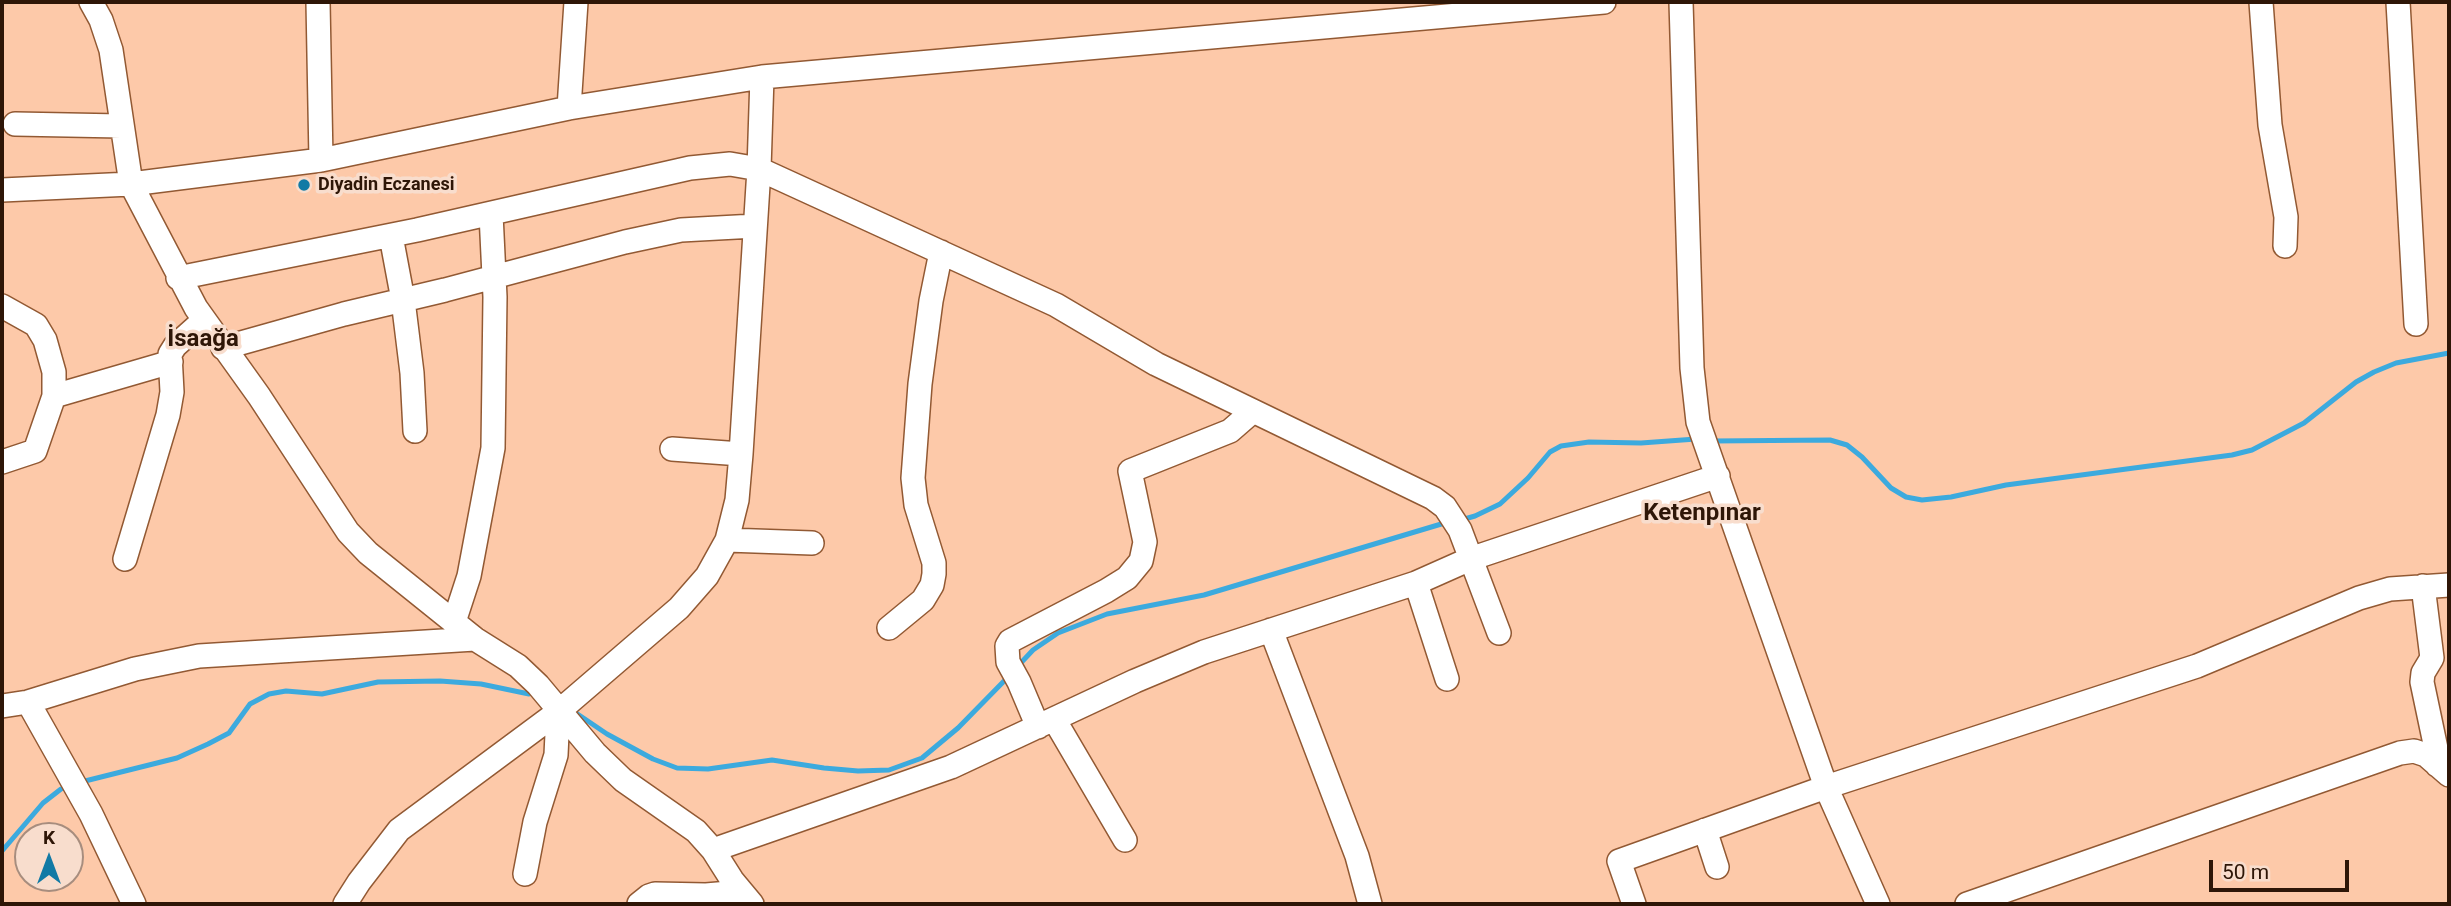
<!DOCTYPE html>
<meta charset="utf-8">
<style>
body{margin:0}
#map{position:relative;width:2451px;height:906px;overflow:hidden;background:#fdc9a9;font-family:Roboto,sans-serif}
canvas{display:block}
.frame{position:absolute;inset:0;border:4px solid #2e1607;pointer-events:none}
.north{position:absolute;left:14px;top:822px;width:70px;height:70px;box-sizing:border-box;background:#f8ddcd;border:2px solid #a78d7e;border-radius:50%;rotate:0deg;font-size:19px;font-weight:700;line-height:28px;text-align:center;color:#2e1607}
.north::after{content:'';display:block;margin:auto;width:24px;height:32px;background:#127aa5;clip-path:polygon(50% 0,100% 100%,50% 72%,0 100%)}
.scale{position:absolute;left:2209px;top:860px;width:140px;height:32px;box-sizing:border-box;border:4px solid #2e1607;border-top:0;padding-left:9px;font-size:21px;line-height:24px;white-space:nowrap;color:#2e1607;-webkit-text-stroke:5px #f8ddcd;paint-order:stroke}
</style>
<div id="map">
<canvas width="2451" height="906"></canvas>
<div class="frame"></div>
<div class="north">K</div>
<div class="scale">50 m</div>
</div>
<script>
const context = document.querySelector('canvas').getContext('2d');
context.lineJoin = 'round';
function toPath(rows) {
  const path = new Path2D();
  for (const r of rows) {
    path.moveTo(r[0], r[1]);
    for (let i = 2; i < r.length; i += 2) path.lineTo(r[i], r[i + 1]);
  }
  return path;
}
function stroke(path, color, width, dash) {
  context.strokeStyle = color;
  context.lineWidth = width;
  context.lineCap = dash ? 'butt' : 'round';
  context.setLineDash(dash || []);
  context.stroke(path);
}
function label(font, color, halo, rows, align = 'center') {
  context.font = font + ' Roboto,sans-serif';
  context.lineWidth = 7;
  context.setLineDash([]);
  context.textBaseline = 'middle';
  context.strokeStyle = halo;
  context.fillStyle = color;
  for (const [text, x, y, turn = 0] of rows) {
    context.save();
    context.translate(x, y);
    context.rotate((+turn || 0) * Math.PI / 180);
    context.textAlign = isNaN(turn) ? turn : align;
    if (halo) context.strokeText(text, 0, 0);
    context.fillText(text, 0, 0);
    context.restore();
  }
}
const stream = toPath([
 [1713,441,1830,440,1847,445,1862,457,1891,488,1906,497,1922,500,1951,497,2006,485,2232,455,2252,450,2304,423,2356,382,2374,372,2396,363,2449,353],
 [1461,520,1475,516,1500,504,1528,478,1550,452,1561,446,1589,442,1641,443,1696,439],
 [1017,667,1033,650,1058,633,1107,614,1204,595,1448,522],
 [573,711,607,734,653,759,677,768,708,769,772,760,824,768,858,771,889,770,922,758,958,728,1008,677],
 [81,782,177,758,208,744,229,733,250,704,269,694,286,691,322,694,378,682,440,681,481,684,529,694],
 [2,851,43,803,61,789,69,786]
]);
const minor = toPath([
 [91,2,101,20,111,50,131,184,196,308,259,396,348,532,368,553,475,639,518,666,538,685,595,753,623,780,696,831,713,850,732,880,752,904],
 [318,2,321,160],
 [1681,2,1692,368,1698,422,1826,787,1878,904],
 [2261,2,2270,125,2286,217,2285,246],
 [2398,2,2416,324],
 [569,108,576,2],
 [15,124,121,126],
 [2,190,131,184,321,160,569,108,762,77,1604,2],
 [391,236,403,300,412,373,415,431],
 [178,278,417,230,690,168,730,164,759,169,1056,305,1156,364,1433,498,1445,507,1460,530,1499,633],
 [2,306,36,325,45,340,54,372,54,396,35,451,2,462],
 [223,348,344,314,445,290,625,242,681,230,755,226],
 [54,396,171,362],
 [672,449,741,454],
 [727,540,812,543],
 [125,559,168,415,172,392,170,354,175,346,204,320],
 [1416,583,1447,679],
 [2423,586,2432,658,2423,673,2422,682,2438,758,2437,765],
 [454,622,469,576,493,448,495,297,491,214],
 [889,628,923,600,932,585,934,574,934,563,916,505,913,478,920,384,931,301,941,252],
 [1271,630,1357,856,1370,904],
 [28,702,91,814,134,904],
 [2,706,28,702,135,669,199,656,475,639],
 [1054,719,1125,840],
 [1038,727,1019,682,1008,662,1007,646,1010,641,1106,591,1127,578,1141,561,1145,542,1130,471,1230,431,1253,411],
 [1705,830,1717,867],
 [713,850,951,767,1135,681,1204,652,1416,583,1470,559,1718,476],
 [525,874,535,822,556,755,558,712],
 [345,904,359,882,399,830,558,712,679,608,707,576,727,540,737,500,741,454,759,169,762,77],
 [639,904,649,896,655,894,706,895,741,892],
 [1634,904,1619,861,1826,787,2197,666,2359,598,2390,589,2449,585],
 [1967,904,2400,753,2414,751,2426,755,2449,775]
]);
const markers = [
 [304,185,7,"#127aa5"]
];
const poiNames = [
 ["Diyadin Eczanesi",318,185]
];
const districtNames = [
 ["İsaağa",203,340],
 ["Ketenpınar",1702,514]
];
stroke(stream, '#3caade', 5);
stroke(minor, '#925933', 26);
stroke(minor, '#fff', 23);
for (const [x, y, r, color] of markers) {
  const dot = new Path2D();
  dot.arc(x, y, r, 0, 2 * Math.PI);
  context.fillStyle = color;
  context.fill(dot);
  stroke(dot, '#f8ddcd', 2.5);
}
label('bold 18px', '#2e1607', '#f8ddcd', poiNames, 'left');
label('bold 24px', '#2e1607', '#f8ddcd', districtNames);
</script>
